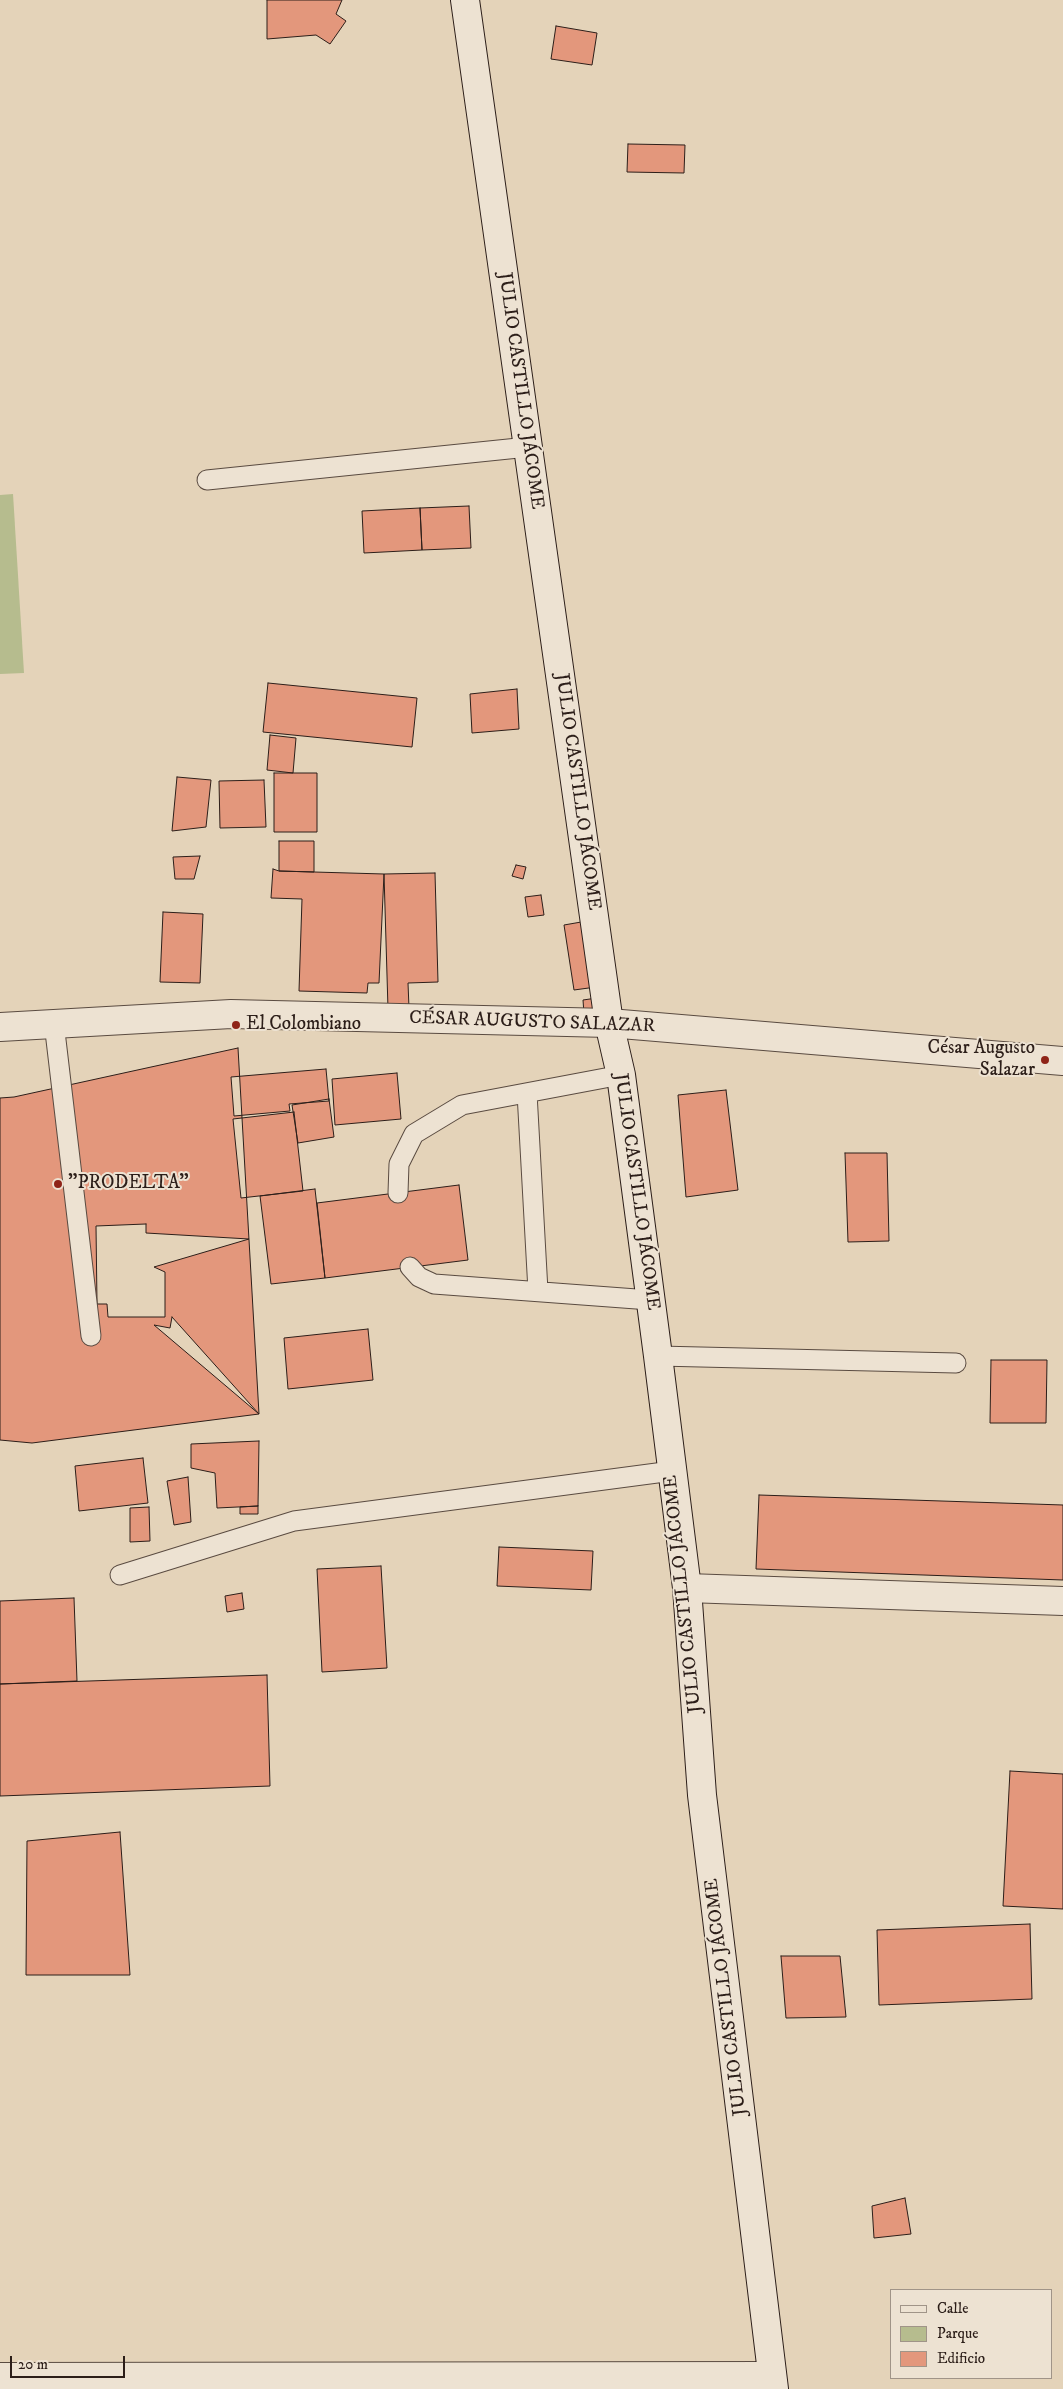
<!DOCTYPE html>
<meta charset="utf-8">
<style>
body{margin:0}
#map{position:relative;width:1063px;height:2389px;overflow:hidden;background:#e4d3b9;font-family:"IM FELL DW Pica",serif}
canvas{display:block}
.legend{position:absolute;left:890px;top:2289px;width:162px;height:90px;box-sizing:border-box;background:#ede2d2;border:1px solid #a09488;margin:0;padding:6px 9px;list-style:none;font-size:15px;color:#2c1e19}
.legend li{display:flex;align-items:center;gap:10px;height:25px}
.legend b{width:25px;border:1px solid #a09488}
.scale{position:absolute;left:10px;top:2356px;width:115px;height:22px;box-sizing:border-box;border:2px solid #2c1e19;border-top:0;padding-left:6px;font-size:15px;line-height:18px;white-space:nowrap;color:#2c1e19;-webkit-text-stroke:4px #ede2d2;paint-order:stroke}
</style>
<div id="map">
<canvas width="1063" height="2389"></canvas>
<ul class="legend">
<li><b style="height:6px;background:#ede2d2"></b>Calle</li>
<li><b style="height:14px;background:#b6bc8e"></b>Parque</li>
<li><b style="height:14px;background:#e3977c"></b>Edificio</li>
</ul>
<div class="scale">20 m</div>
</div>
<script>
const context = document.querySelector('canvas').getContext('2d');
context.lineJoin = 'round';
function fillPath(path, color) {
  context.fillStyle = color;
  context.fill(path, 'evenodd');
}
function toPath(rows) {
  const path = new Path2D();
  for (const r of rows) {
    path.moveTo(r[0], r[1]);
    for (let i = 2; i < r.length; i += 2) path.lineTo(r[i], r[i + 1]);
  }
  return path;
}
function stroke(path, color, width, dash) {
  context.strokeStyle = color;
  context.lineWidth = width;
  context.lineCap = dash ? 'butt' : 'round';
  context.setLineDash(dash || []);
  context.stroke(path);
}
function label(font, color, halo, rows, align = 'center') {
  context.font = font + ' "IM FELL DW Pica",serif';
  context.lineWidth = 4;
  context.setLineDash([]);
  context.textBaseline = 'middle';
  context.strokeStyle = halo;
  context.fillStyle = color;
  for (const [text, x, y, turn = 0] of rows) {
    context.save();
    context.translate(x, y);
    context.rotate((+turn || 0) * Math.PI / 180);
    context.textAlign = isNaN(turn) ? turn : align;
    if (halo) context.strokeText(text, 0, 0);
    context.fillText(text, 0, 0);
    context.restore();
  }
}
const green = toPath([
 [13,494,24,673,0,674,0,495]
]);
const building = toPath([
 [267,0,342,0,336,14,346,21,330,44,316,35,267,39,267,0],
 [556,26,597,33,592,65,551,59,556,26],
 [628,144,685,145,684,173,627,172,628,144],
 [469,506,471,548,422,550,420,508,469,506],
 [420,508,422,550,364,553,362,511,420,508],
 [268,683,417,698,412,747,263,732,268,683],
 [517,689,519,729,472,733,470,694,517,689],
 [270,735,296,738,293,773,267,770,270,735],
 [274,773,317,773,317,832,274,832,274,773],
 [177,777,211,780,206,827,172,831,177,777],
 [264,780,266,827,220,828,219,781,264,780],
 [279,841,314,841,314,872,279,871,279,841],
 [200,856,194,879,175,879,173,857,200,856],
 [516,865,526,867,523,879,512,876,516,865],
 [273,869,279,871,384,874,379,983,368,983,367,993,299,991,302,899,271,898,273,869],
 [435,873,438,982,408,983,409,1008,388,1009,384,874,435,873],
 [541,895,544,915,528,917,525,897,541,895],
 [163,912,203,914,200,983,160,982,163,912],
 [587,921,596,987,574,990,564,925,587,921],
 [597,998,599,1013,584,1014,583,1000,597,998],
 [238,1048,259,1414,32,1443,0,1440,0,1098,14,1097,238,1048],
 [326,1069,329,1101,289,1104,290,1111,234,1116,231,1077,326,1069],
 [397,1073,401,1119,335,1125,332,1079,397,1073],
 [726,1090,738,1190,686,1197,678,1095,726,1090],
 [329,1099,334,1137,298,1143,292,1105,329,1099],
 [294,1112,303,1191,241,1198,233,1119,294,1112],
 [845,1153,887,1153,889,1241,848,1242,845,1153],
 [459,1185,468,1260,325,1278,317,1203,459,1185],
 [315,1189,325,1278,271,1284,260,1196,315,1189],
 [146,1224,146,1233,249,1239,154,1267,165,1272,165,1317,108,1317,107,1304,97,1304,96,1226,146,1224],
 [172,1317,259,1414,154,1325,170,1328,172,1317],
 [368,1329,373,1380,288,1389,284,1338,368,1329],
 [991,1360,1047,1360,1046,1423,990,1423,991,1360],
 [259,1441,258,1506,217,1508,215,1473,191,1468,191,1444,259,1441],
 [143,1458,148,1503,79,1511,75,1466,143,1458],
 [188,1477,191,1522,174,1525,167,1481,188,1477],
 [759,1495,1063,1505,1063,1580,756,1569,759,1495],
 [258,1506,258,1514,240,1514,240,1507,258,1506],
 [149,1507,150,1541,130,1542,130,1508,149,1507],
 [499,1547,593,1551,591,1590,497,1586,499,1547],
 [381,1566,387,1668,322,1672,317,1569,381,1566],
 [242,1593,244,1609,227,1612,225,1596,242,1593],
 [74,1598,77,1681,0,1684,0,1601,74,1598],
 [267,1675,270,1786,0,1796,0,1684,267,1675],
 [1010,1771,1063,1774,1063,1909,1003,1906,1010,1771],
 [120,1832,130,1975,26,1975,27,1841,120,1832],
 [1030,1924,1032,1999,879,2005,877,1930,1030,1924],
 [781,1956,840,1956,846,2017,786,2018,781,1956],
 [905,2198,911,2234,874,2238,872,2206,905,2198]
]);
const lane = toPath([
 [207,480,528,447],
 [54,1023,91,1336],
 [527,1093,538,1291],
 [398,1193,399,1164,414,1134,462,1105,621,1075],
 [410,1267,419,1277,434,1284,650,1300],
 [658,1356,956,1363],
 [120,1575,294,1521,672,1471]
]);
const street = toPath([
 [0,1027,231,1014,609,1023,1063,1061],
 [687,1588,1063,1601],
 [0,2377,772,2376]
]);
const secondary = toPath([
 [465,0,609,1023,621,1075,658,1356,687,1588,702,1795,774,2389]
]);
const markers = [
 [236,1025,5,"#8f2418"],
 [1045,1060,5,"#8f2418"],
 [58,1184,5,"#8f2418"]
];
const streetNames = [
 ["JULIO CASTILLO JÁCOME",520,391,82],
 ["JULIO CASTILLO JÁCOME",577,792,82],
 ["CÉSAR AUGUSTO SALAZAR",532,1023,2],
 ["JULIO CASTILLO JÁCOME",636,1192,82],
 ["JULIO CASTILLO JÁCOME",684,1594,-96],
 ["JULIO CASTILLO JÁCOME",727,1997,-97]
];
const poiNames = [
 ["El Colombiano",246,1025],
 ["César Augusto",1035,1049,"right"],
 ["Salazar",1035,1071,"right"],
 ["\"PRODELTA\"",68,1184]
];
fillPath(green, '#b6bc8e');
fillPath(building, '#e3977c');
stroke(building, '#2c1e19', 1);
stroke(lane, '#5a4b41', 21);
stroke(street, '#5a4b41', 30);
stroke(secondary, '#2c1e19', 30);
stroke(lane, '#ede2d2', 19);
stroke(street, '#ede2d2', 28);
stroke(secondary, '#ede2d2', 28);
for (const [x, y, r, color] of markers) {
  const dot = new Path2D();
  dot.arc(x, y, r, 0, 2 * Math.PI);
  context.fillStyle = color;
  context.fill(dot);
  stroke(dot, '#ede2d2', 2);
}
label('19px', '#2c1e19', '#ede2d2', streetNames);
label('19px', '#2c1e19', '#ede2d2', poiNames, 'left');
</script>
